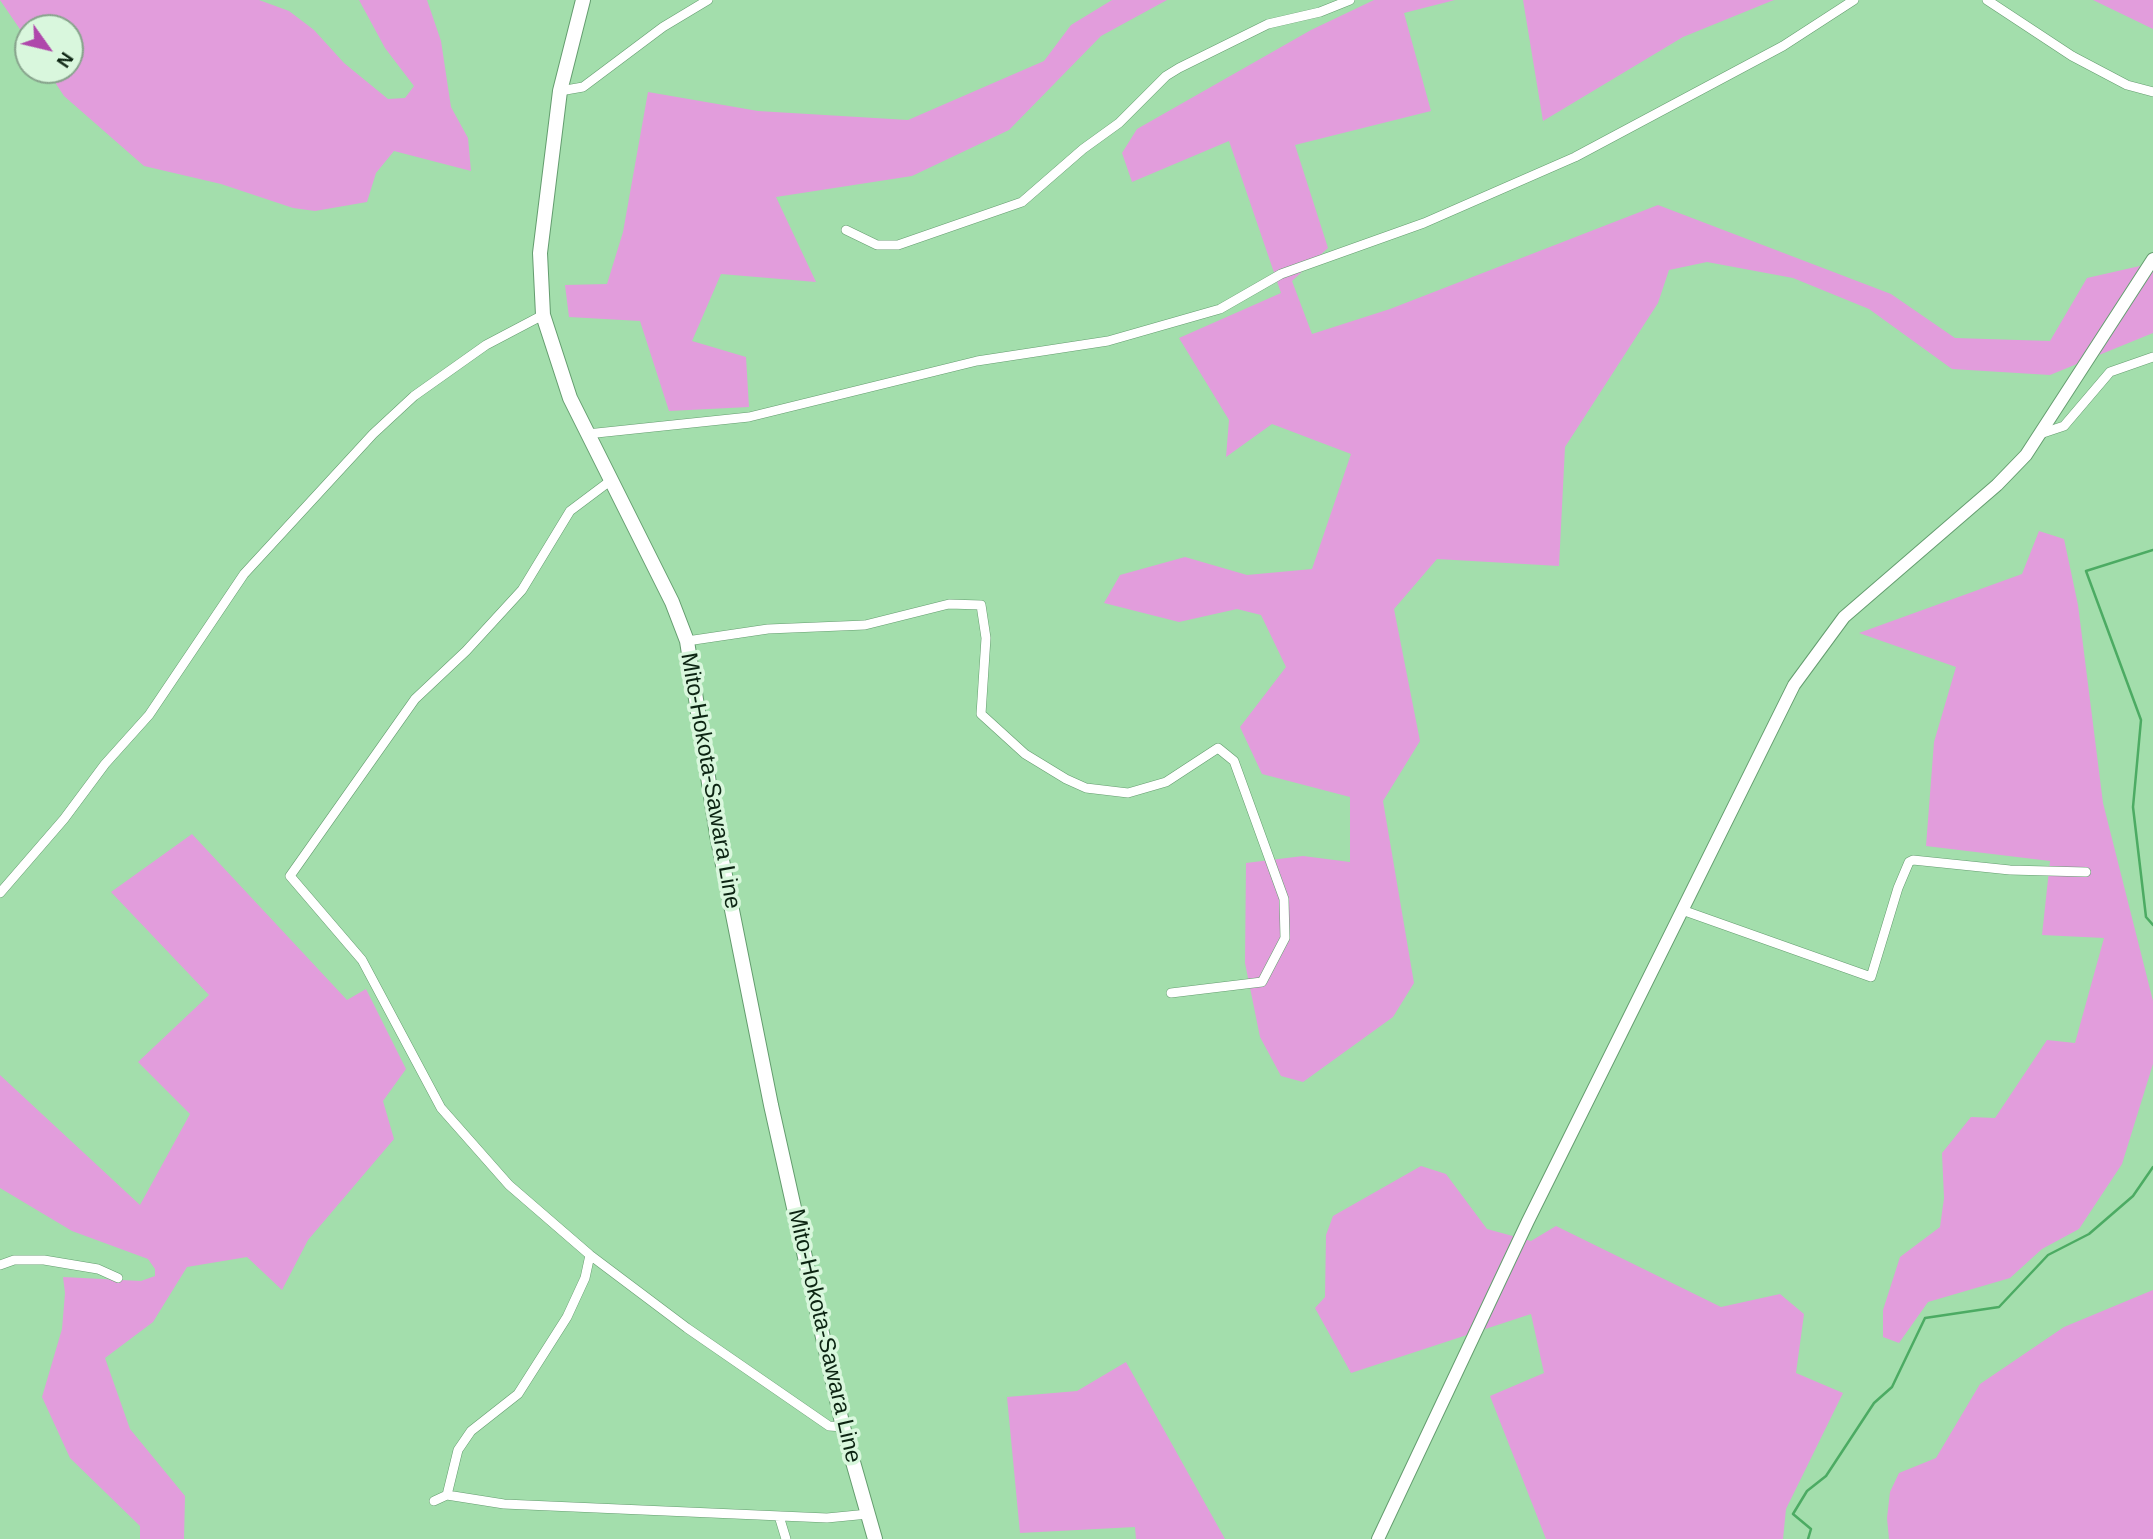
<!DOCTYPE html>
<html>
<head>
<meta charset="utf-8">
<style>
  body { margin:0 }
  #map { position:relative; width:2153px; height:1539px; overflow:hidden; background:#a3deac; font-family:Arial,sans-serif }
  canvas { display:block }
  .north { position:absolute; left:14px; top:14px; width:70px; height:70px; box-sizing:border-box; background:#d9f7dd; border:2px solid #87a38c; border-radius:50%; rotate:124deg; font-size:19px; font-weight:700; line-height:28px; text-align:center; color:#0c2412 }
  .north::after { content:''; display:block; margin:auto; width:24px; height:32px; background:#af48ab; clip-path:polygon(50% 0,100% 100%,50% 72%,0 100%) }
</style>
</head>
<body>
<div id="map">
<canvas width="2153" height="1539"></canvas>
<div class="north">N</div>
</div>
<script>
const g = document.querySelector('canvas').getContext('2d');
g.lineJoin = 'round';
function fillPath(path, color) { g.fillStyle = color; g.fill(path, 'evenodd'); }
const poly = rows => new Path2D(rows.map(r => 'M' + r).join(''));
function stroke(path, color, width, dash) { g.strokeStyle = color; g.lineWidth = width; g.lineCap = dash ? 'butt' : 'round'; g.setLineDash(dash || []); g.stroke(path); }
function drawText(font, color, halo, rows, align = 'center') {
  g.font = font + ' Arial,sans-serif'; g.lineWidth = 7; g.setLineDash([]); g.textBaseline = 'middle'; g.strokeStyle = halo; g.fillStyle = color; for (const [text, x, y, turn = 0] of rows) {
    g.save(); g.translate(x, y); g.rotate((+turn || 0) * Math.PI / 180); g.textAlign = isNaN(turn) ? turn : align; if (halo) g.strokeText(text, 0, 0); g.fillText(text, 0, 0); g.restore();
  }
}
fillPath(poly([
  [0,0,259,0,289,11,314,30,344,63,388,99,405,98,414,86,385,48,359,0,427,0,441,41,451,107,468,138,471,171,394,151,376,173,367,202,315,211,293,208,221,184,144,166,64,96,47,70,70,70,70,28,28,28,28,41],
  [1112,0,1167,0,1101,36,1009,130,912,176,776,197,816,282,721,274,692,341,746,357,749,407,669,411,640,321,569,317,565,285,607,284,623,232,648,92,758,111,908,120,1044,61,1071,25],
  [1374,0,1455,0,1404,13,1431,111,1295,145,1328,248,1292,281,1312,334,1390,309,1658,205,1891,294,1955,338,2050,341,2087,278,2153,263,2153,333,2050,375,1952,369,1869,309,1793,278,1707,262,1669,270,1658,303,1565,447,1559,566,1437,559,1394,609,1420,741,1383,801,1414,983,1393,1017,1303,1082,1281,1076,1260,1037,1245,963,1246,863,1303,856,1350,862,1350,797,1262,774,1240,727,1286,667,1261,615,1237,609,1179,622,1104,603,1120,575,1185,557,1247,575,1312,569,1351,454,1272,424,1226,457,1229,420,1179,338,1281,293,1229,141,1132,182,1122,153,1137,129,1311,30],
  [1523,0,1774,0,1683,37,1543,121],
  [2093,0,2153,0,2153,29],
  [2039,531,2064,539,2078,605,2103,803,2153,1001,2153,1064,2122,1164,2079,1229,2042,1249,2010,1278,1928,1302,1899,1343,1883,1337,1883,1310,1900,1257,1940,1227,1944,1198,1942,1153,1971,1117,1995,1118,2047,1040,2075,1043,2104,938,2042,935,2050,861,1926,846,1934,742,1956,667,1859,633,2022,574],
  [192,834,347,1000,366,989,406,1069,383,1101,394,1139,308,1240,282,1290,247,1257,187,1267,153,1322,105,1358,130,1429,185,1496,184,1539,140,1539,140,1526,70,1458,42,1397,62,1329,65,1293,63,1277,141,1281,155,1276,155,1269,148,1259,72,1231,0,1188,0,1075,140,1205,190,1114,138,1062,209,995,111,892],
  [1421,1166,1446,1174,1487,1229,1531,1241,1556,1226,1721,1307,1780,1294,1804,1314,1796,1373,1843,1393,1786,1509,1783,1539,1546,1539,1490,1396,1544,1373,1531,1314,1351,1373,1315,1308,1325,1297,1326,1235,1333,1216],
  [2153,1290,2153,1539,1889,1539,1887,1518,1890,1492,1899,1473,1936,1458,1980,1384,2064,1327],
  [1126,1362,1225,1539,1136,1539,1135,1527,1020,1533,1007,1397,1077,1391]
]), '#e29ddc');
stroke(poly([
  [2153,550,2086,571,2141,720,2133,807,2146,917,2153,925],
  [1808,1539,1811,1529,1793,1514,1807,1491,1826,1476,1874,1403,1892,1387,1925,1318,1999,1307,2048,1255,2089,1234,2133,1196,2153,1167]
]), '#4cab63', 2.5);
const street = poly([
  [1987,0,2072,56,2127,85,2153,92],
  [560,91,583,87,663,27,708,0],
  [846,230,877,245,898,245,1022,202,1083,149,1119,123,1166,76,1179,68,1268,24,1320,12,1350,0],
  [587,434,749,417,977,361,1108,341,1220,309,1281,274,1424,223,1575,157,1783,46,1854,0],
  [2040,434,2064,426,2110,372,2153,357],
  [610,481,570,511,522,590,466,651,415,699,290,876,362,960,441,1108,509,1185,590,1255,687,1328,829,1426,843,1427],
  [687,641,768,629,865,625,949,604,981,605,986,638,981,714,1025,754,1066,779,1086,788,1128,793,1166,782,1218,748,1234,761,1284,899,1285,938,1262,982,1171,993],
  [0,893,64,819,105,764,149,715,244,574,373,434,414,396,486,345,543,315],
  [1682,910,1871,977,1898,888,1909,862,1913,860,2010,870,2086,872],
  [0,1265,14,1260,44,1260,98,1269,118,1278],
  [447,1495,458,1450,471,1431,518,1394,567,1317,585,1278,590,1255],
  [434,1501,447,1495,504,1504,827,1518,868,1514],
  [779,1516,786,1539]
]);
const secondary = poly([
  [1378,1539,1528,1221,1794,685,1844,617,1997,485,2026,455,2153,259]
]);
const primary = poly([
  [583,0,560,91,540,253,543,315,570,398,672,602,687,641,717,835,771,1105,843,1427,875,1539]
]);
stroke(street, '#649d6f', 10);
stroke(secondary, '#649d6f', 14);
stroke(primary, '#649d6f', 16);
stroke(street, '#fff', 9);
stroke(secondary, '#fff', 12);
stroke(primary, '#fff', 14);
drawText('23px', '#0c2412', '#d9f7dd', [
  ["Mito-Hokota-Sawara Line",710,781,80],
  ["Mito-Hokota-Sawara Line",824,1336,77]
]);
</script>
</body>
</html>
